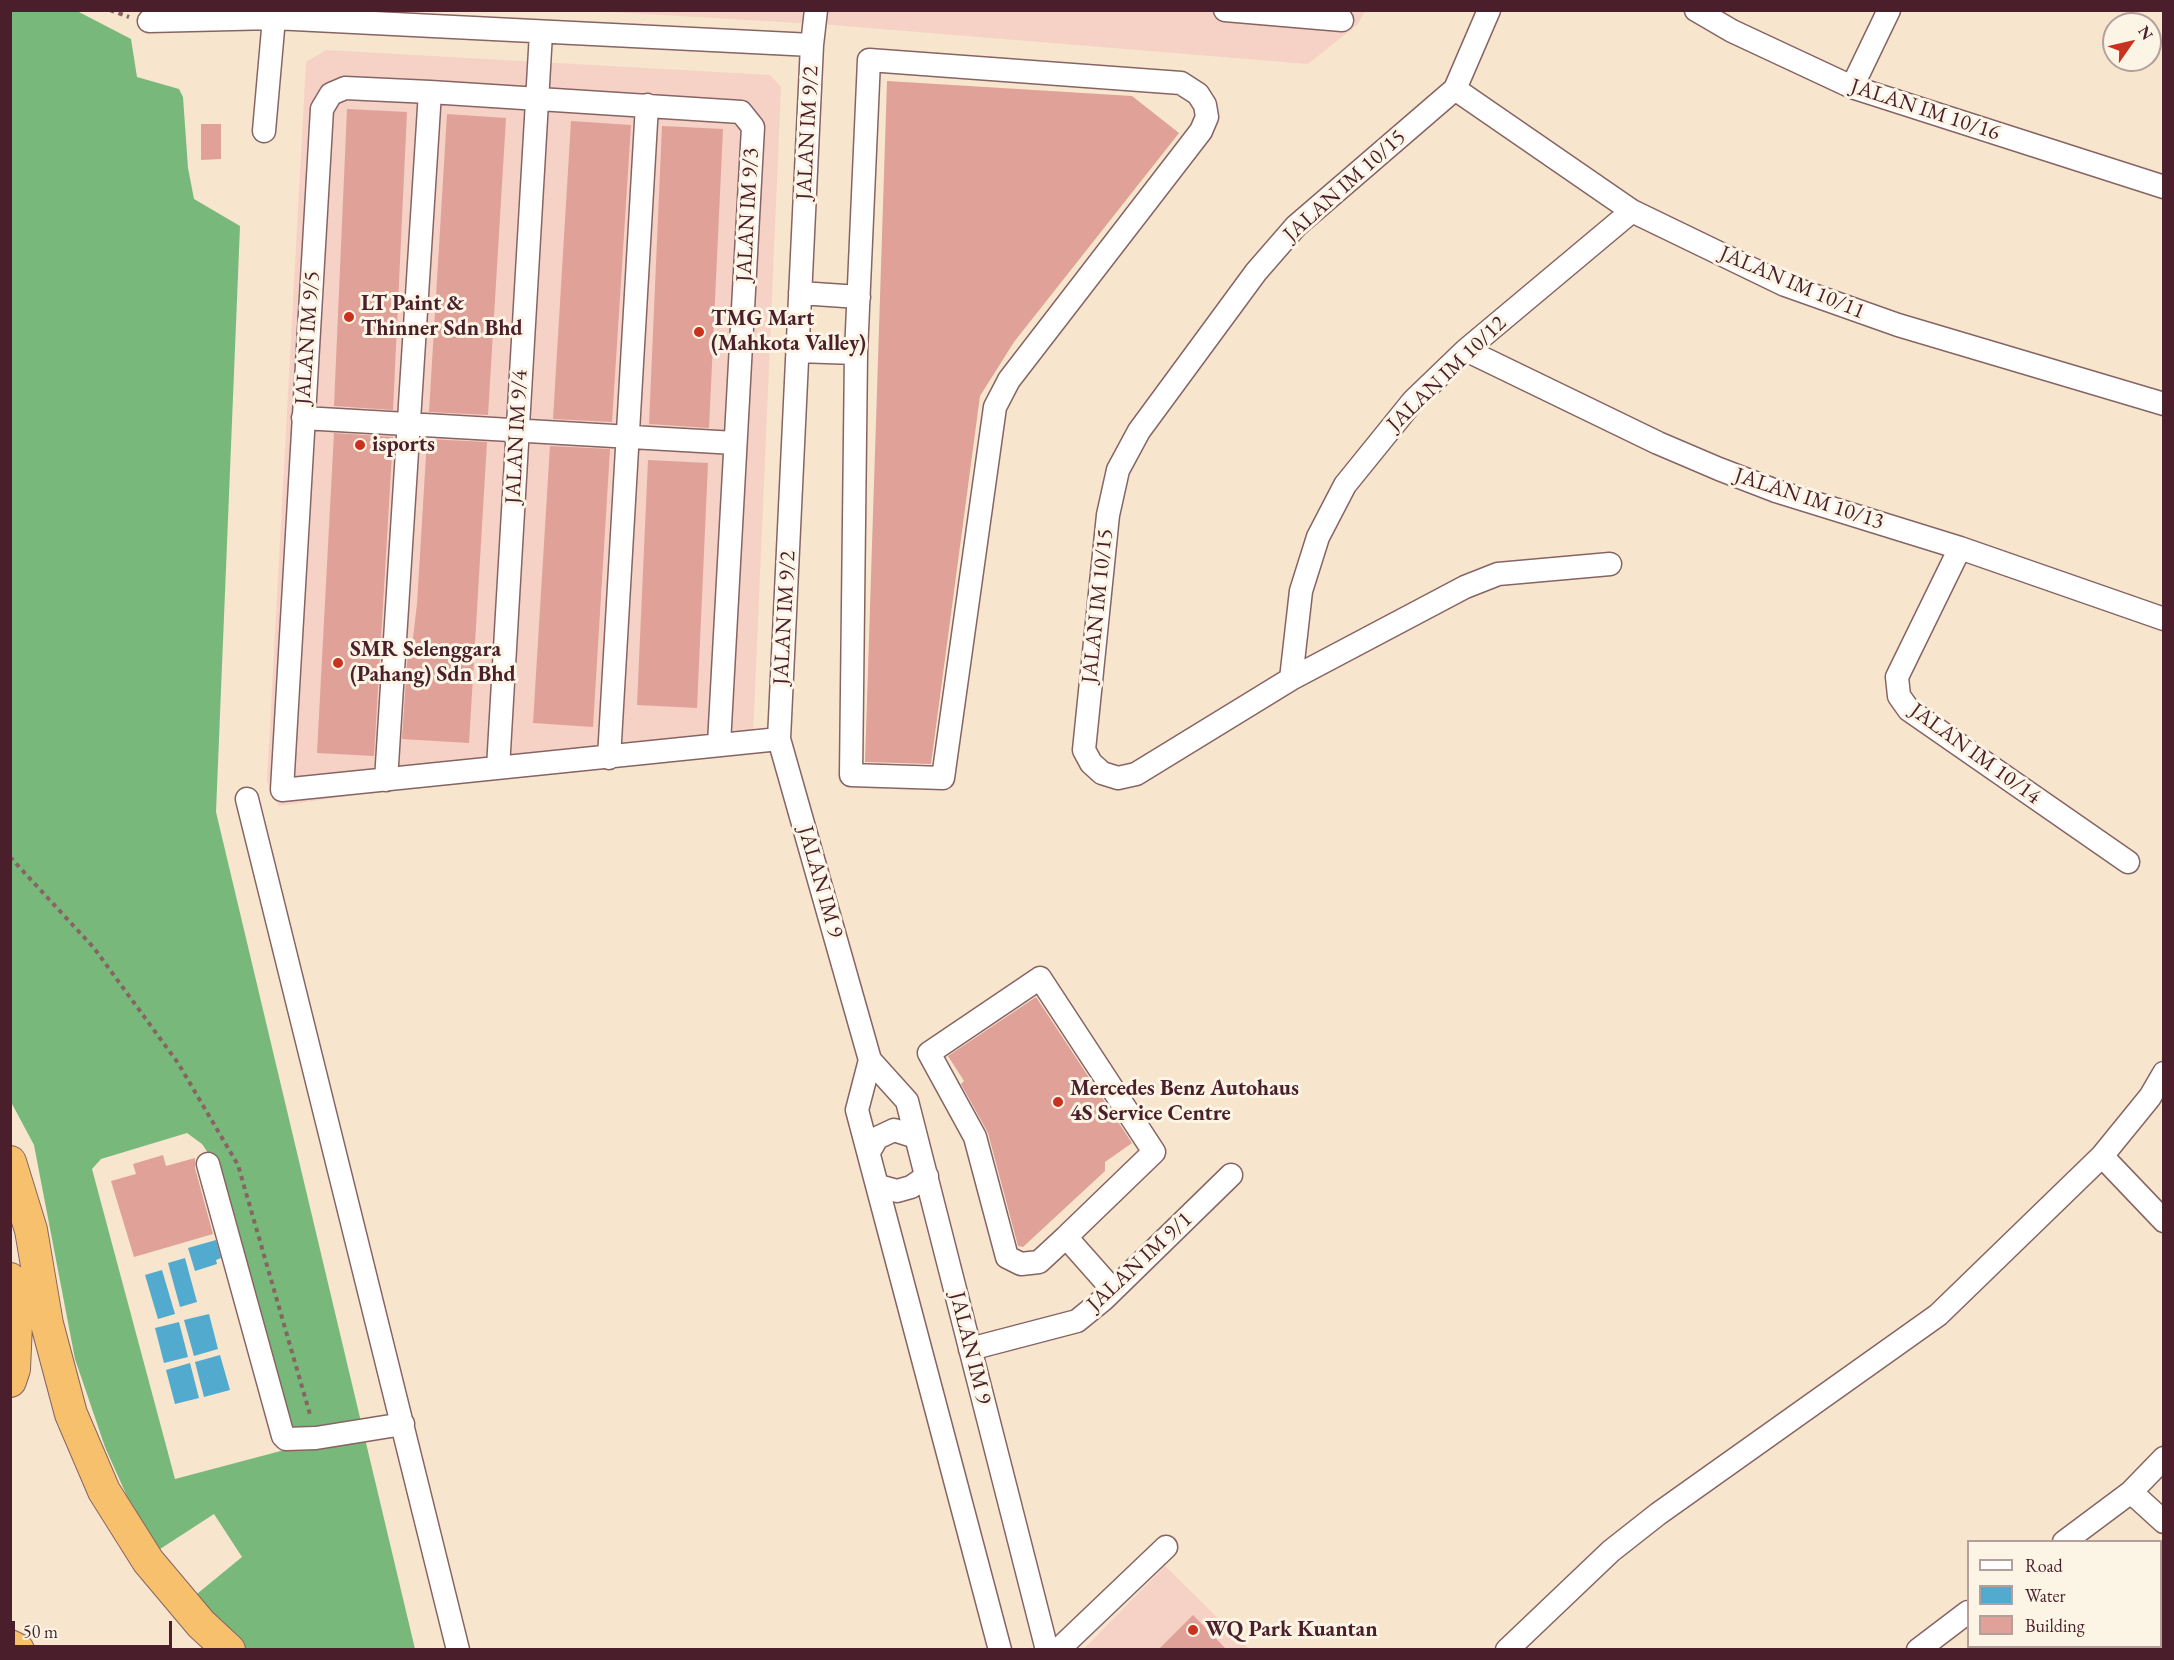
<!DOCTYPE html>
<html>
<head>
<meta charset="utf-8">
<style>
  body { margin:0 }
  #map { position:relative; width:2174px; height:1660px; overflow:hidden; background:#f7e5cd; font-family:"EB Garamond",serif }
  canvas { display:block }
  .frame { position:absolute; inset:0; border:12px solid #4a1f2b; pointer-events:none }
  .legend { position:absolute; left:1967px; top:1540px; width:195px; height:108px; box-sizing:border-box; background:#fcf5e5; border:2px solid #b59f9b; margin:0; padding:8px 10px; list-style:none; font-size:18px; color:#4a1f2b }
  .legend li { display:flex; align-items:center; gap:12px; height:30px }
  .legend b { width:30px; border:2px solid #b59f9b }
  .north { position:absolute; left:2102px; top:12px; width:60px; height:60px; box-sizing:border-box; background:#fcf5e5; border:2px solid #b59f9b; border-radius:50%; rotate:56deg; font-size:16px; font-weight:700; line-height:24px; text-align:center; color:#4a1f2b }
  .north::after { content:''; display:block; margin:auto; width:21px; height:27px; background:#c8321e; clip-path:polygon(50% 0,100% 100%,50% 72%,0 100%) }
  .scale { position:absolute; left:12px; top:1621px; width:160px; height:27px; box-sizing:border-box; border:3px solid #4a1f2b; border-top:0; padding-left:8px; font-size:18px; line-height:21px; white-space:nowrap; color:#4a1f2b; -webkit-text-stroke:4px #fcf5e5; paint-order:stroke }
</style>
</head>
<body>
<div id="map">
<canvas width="2174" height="1660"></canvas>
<div class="frame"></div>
<ul class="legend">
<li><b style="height:8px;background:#fff"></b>Road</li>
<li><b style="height:16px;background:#52aacf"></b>Water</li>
<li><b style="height:16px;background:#dfa198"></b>Building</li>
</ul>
<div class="north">N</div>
<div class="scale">50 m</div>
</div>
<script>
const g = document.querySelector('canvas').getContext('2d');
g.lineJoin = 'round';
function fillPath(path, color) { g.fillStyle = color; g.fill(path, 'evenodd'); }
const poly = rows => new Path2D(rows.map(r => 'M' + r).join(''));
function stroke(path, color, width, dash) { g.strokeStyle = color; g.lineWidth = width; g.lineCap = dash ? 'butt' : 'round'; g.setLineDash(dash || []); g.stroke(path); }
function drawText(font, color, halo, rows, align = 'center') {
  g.font = font + ' "EB Garamond",serif'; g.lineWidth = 6; g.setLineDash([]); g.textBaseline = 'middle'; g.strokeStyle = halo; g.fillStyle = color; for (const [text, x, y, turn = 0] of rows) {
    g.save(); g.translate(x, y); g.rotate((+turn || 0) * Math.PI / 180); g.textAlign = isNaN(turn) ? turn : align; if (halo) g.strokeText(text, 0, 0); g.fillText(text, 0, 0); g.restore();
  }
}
fillPath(poly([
  [595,11,1365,11,1358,24,1308,64,833,25],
  [326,50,770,75,781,87,753,736,279,806,267,781,306,62],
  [1165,1566,1249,1649,1083,1650]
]), '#f6d1c5');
fillPath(poly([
  [10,11,77,11,131,39,137,77,179,89,183,97,188,168,194,199,240,226,216,812,415,1649,246,1649,192,1598,242,1557,214,1514,157,1551,138,1521,105,1447,75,1359,34,1145,11,1102],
  [187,1133,202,1144,219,1169,292,1448,175,1479,92,1169,101,1159]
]), '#78b97b');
fillPath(poly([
  [216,1240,221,1258,216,1260,217,1264,195,1271,188,1248],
  [185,1258,197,1302,180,1307,168,1263],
  [162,1270,175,1314,158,1319,145,1275],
  [209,1314,218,1349,194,1356,184,1320],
  [179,1322,188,1357,164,1363,155,1328],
  [220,1355,230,1390,204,1397,195,1362],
  [190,1363,199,1398,175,1404,166,1370]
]), '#52aacf');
fillPath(poly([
  [887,81,1132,96,1179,133,1014,342,980,396,931,764,865,762],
  [347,109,407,112,393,410,334,406],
  [447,114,506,118,488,415,429,412],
  [571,121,631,125,612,422,553,419],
  [201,124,221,124,221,159,201,160],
  [662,126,723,129,709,428,649,424],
  [334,433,393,437,374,756,317,753],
  [427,439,487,442,469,743,402,739,408,650,413,638,417,604],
  [550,446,610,449,593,727,533,723],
  [648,460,708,463,697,708,637,705],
  [1036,997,1132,1143,1105,1162,1105,1171,1023,1247,1018,1246,988,1133,961,1084,964,1081,948,1056],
  [163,1155,166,1166,195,1158,195,1168,213,1234,134,1257,111,1181,136,1174,133,1164],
  [1193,1615,1227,1650,1158,1650]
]), '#dfa198');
const minor = poly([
  [816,10,812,45,779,739,870,1060,907,1101,1047,1650],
  [1225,10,1342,20],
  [1489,10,1455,89,1296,226,1256,272,1139,431,1118,470,1108,515,1084,750,1091,763,1102,773,1118,778,1136,774,1291,679,1465,587,1498,574,1610,564],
  [1696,10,1732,31,1852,87,2164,187],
  [149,21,274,18,812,45],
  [869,60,1181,83,1198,94,1205,105,1207,117,1201,131,1009,380,995,407,943,778,851,775,856,353,869,60],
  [1852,87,1889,10],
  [1455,89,1632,211,1785,285,1898,325,2164,404],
  [264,131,274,18],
  [800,293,859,297],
  [1466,350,1658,443,1719,469,1776,491,1960,548,2164,619],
  [797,351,856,353],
  [303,418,735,443],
  [1960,548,1897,677,1899,696,1909,710,2128,862],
  [1291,679,1301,591,1318,537,1345,485,1413,401,1466,350,1632,211],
  [719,744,753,127,741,112,430,92,345,88,331,94,322,109,282,790,779,739],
  [609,758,647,105],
  [498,768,541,33],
  [386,780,430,92],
  [247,799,458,1650],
  [870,1060,857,1110,1000,1650],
  [869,1152,877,1138,894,1130,916,1137],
  [2102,1156,2164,1221],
  [208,1164,283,1436,286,1439,316,1438,403,1424],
  [879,1186,897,1191,911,1187,927,1176],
  [1066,1237,1154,1152,1040,978,929,1053,975,1137,1007,1257,1021,1264,1039,1262,1066,1237,1113,1290],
  [970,1349,1077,1321,1104,1299,1231,1175],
  [2131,1492,2164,1522],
  [2064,1542,2131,1492,2164,1458],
  [1058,1650,1166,1547],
  [1507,1650,1611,1551,1658,1514,1938,1315,2102,1156,2150,1097,2164,1073],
  [1918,1650,1968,1612]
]);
const highway = poly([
  [10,1162,31,1230,47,1324,71,1414,104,1491,148,1561,201,1624,229,1650],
  [10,1279,16,1324,14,1369,10,1381],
  [10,1646,18,1650]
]);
stroke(minor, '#876464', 25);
stroke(highway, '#876464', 34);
stroke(poly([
  [110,10,129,17],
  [10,857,94,948,178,1063,238,1165,311,1418]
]), '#876464', 4, [4.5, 4.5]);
stroke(minor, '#fff', 22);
stroke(highway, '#f7c06c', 32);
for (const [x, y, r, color] of [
  [349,317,6,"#c8321e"],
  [699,332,6,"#c8321e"],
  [360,445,6,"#c8321e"],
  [338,663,6,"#c8321e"],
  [1058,1102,6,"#c8321e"],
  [1193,1630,6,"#c8321e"]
]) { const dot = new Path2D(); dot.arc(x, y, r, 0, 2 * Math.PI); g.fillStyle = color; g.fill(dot); stroke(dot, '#fcf5e5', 2); }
drawText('22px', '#4a1f2b', '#fcf5e5', [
  ["JALAN IM 10/16",1925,110,18],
  ["JALAN IM 9/2",808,133,-87],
  ["JALAN IM 10/15",1345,186,-42],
  ["JALAN IM 9/3",748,215,-87],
  ["JALAN IM 10/11",1792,283,23],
  ["JALAN IM 9/5",308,338,-86],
  ["JALAN IM 10/12",1447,374,-44],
  ["JALAN IM 9/4",517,437,-87],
  ["JALAN IM 10/13",1809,499,18],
  ["JALAN IM 10/15",1098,606,-84],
  ["JALAN IM 9/2",785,618,-87],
  ["JALAN IM 10/14",1975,754,36],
  ["JALAN IM 9",820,882,74],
  ["JALAN IM 9/1",1140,1262,-43],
  ["JALAN IM 9",970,1348,76]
]);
drawText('bold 22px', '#4a1f2b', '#fcf5e5', [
  ["LT Paint &",361,304],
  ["Thinner Sdn Bhd",361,329],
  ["TMG Mart",711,319],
  ["(Mahkota Valley)",711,344],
  ["isports",372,445],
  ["SMR Selenggara",350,650],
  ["(Pahang) Sdn Bhd",350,675],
  ["Mercedes Benz Autohaus",1070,1089],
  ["4S Service Centre",1070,1114],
  ["WQ Park Kuantan",1205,1630]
], 'left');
</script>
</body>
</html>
